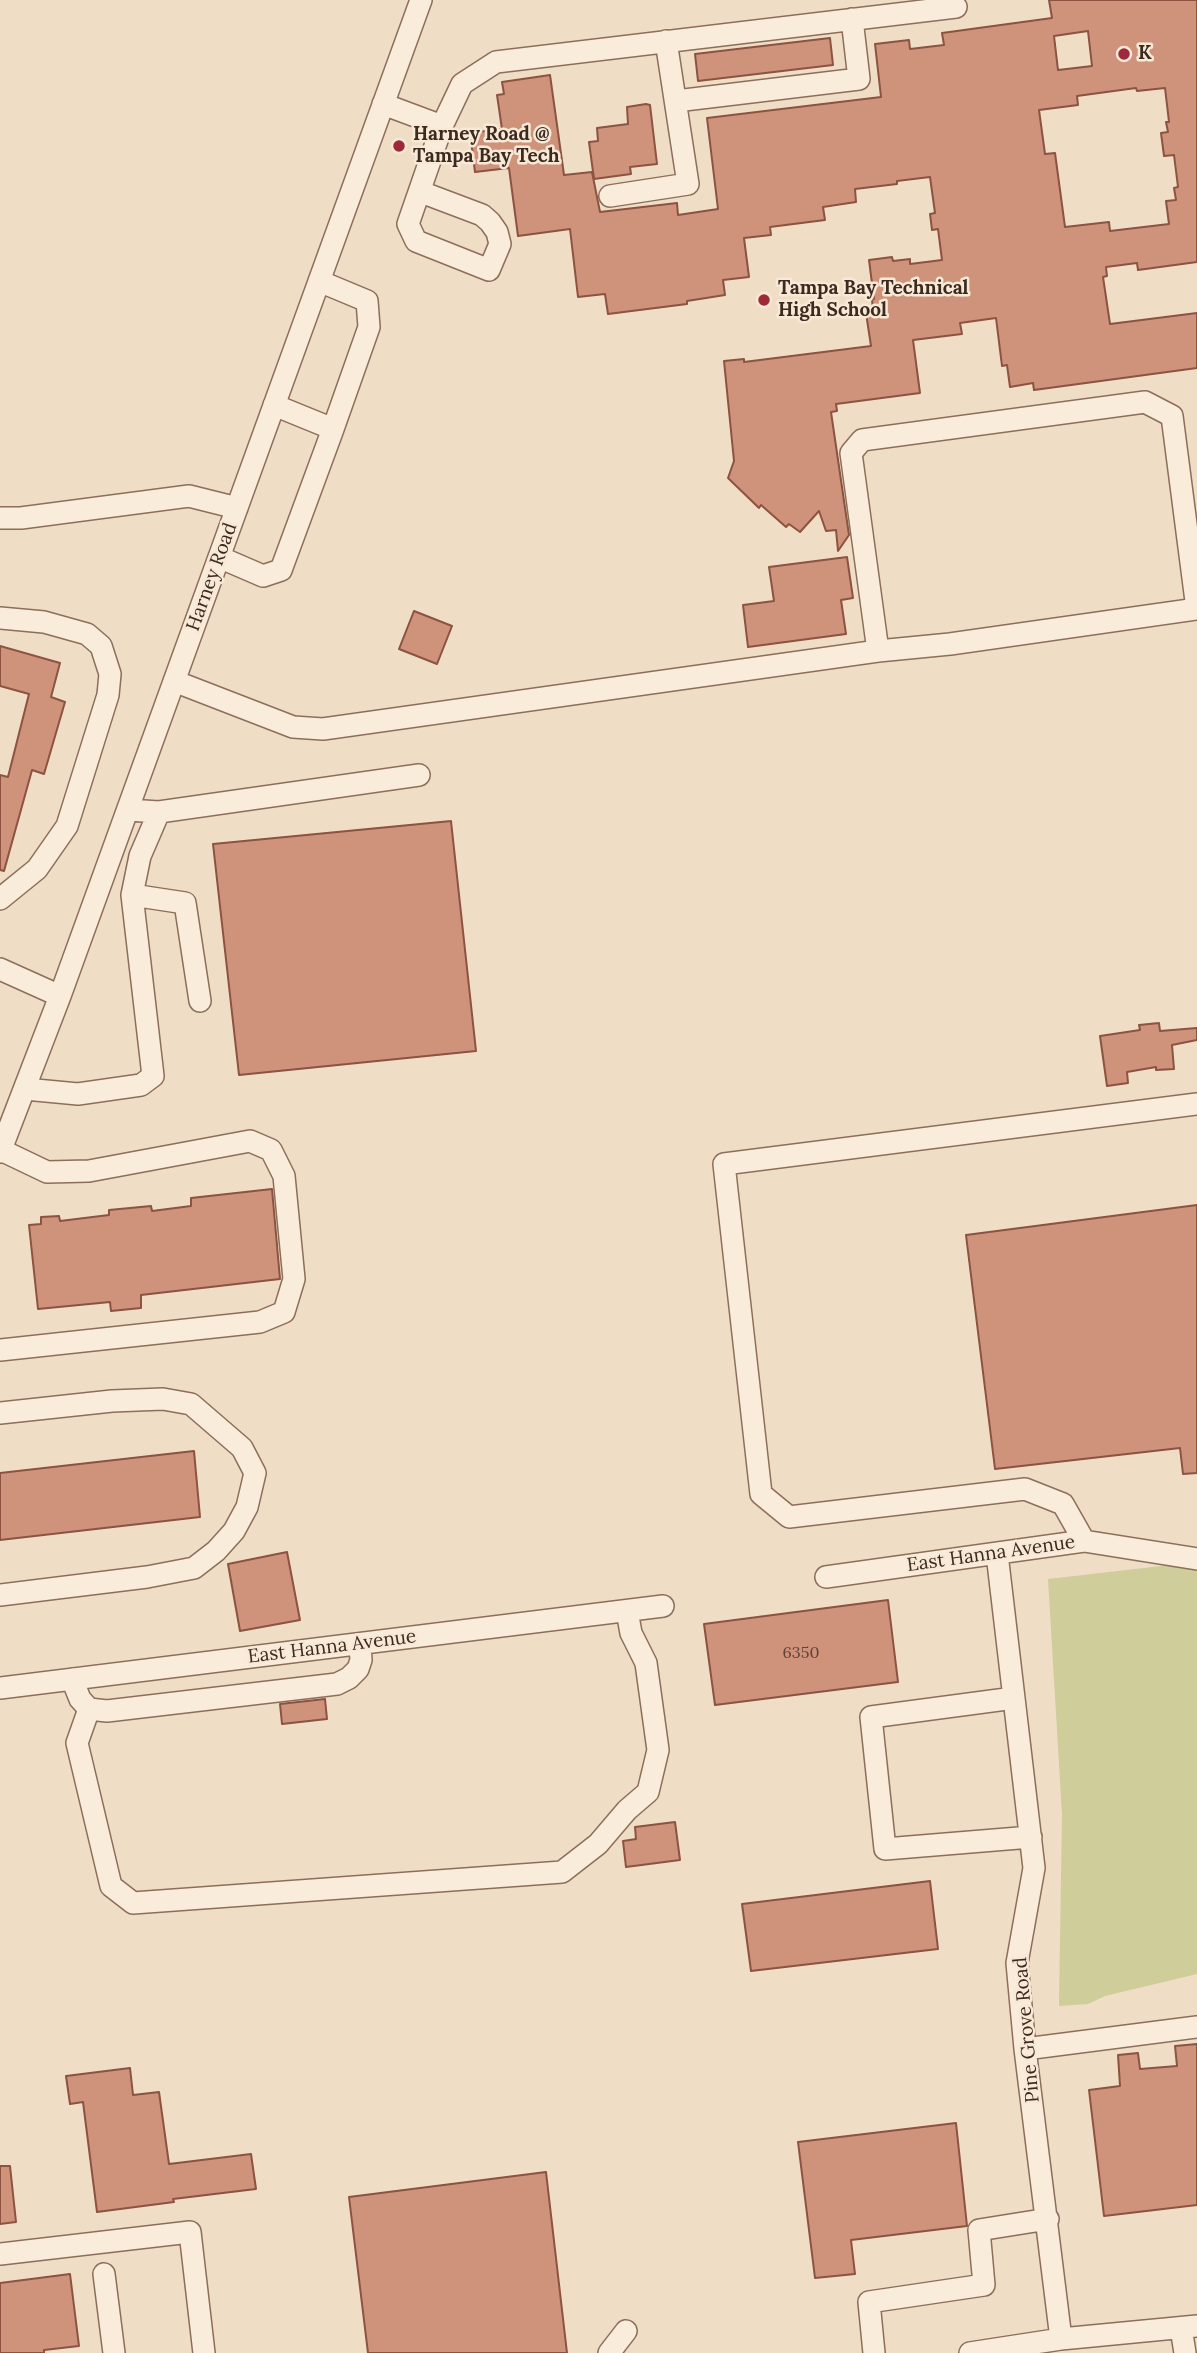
<!DOCTYPE html>
<html>
<head>
<meta charset="utf-8">
<style>
  body { margin:0 }
  canvas { display:block; background:#f0ddc6 }
</style>
</head>
<body>
<canvas width="1197" height="2353"></canvas>
<script>
const g = document.querySelector('canvas').getContext('2d');
g.lineJoin = 'round';
function fillPath(path, color) { g.fillStyle = color; g.fill(path, 'evenodd'); }
const poly = rows => new Path2D(rows.map(r => 'M' + r).join(''));
function stroke(path, color, width, dash) { g.strokeStyle = color; g.lineWidth = width; g.lineCap = dash ? 'butt' : 'round'; g.setLineDash(dash || []); g.stroke(path); }
function drawText(font, color, halo, rows, align = 'center') {
  g.font = font + ' Lora,serif'; g.lineWidth = 5; g.setLineDash([]); g.textBaseline = 'middle'; g.strokeStyle = halo; g.fillStyle = color; for (const [text, x, y, turn = 0] of rows) {
    g.save(); g.translate(x, y); g.rotate((+turn || 0) * Math.PI / 180); g.textAlign = isNaN(turn) ? turn : align; if (halo) g.strokeText(text, 0, 0); g.fillText(text, 0, 0); g.restore();
  }
}
fillPath(poly([
  [1170,1565,1197,1569,1197,1974,1105,1996,1088,2004,1059,2006,1062,1815,1048,1579]
]), '#cfcd99');
const building = poly([
  [1049,0,1197,0,1197,262,1138,270,1137,263,1106,267,1107,276,1103,277,1110,324,1197,313,1197,368,1034,390,1033,383,1010,387,1007,365,1002,366,996,318,960,323,962,334,913,340,920,393,836,404,837,411,831,412,849,535,838,551,836,530,826,531,819,511,800,532,789,524,786,527,761,505,759,508,728,478,734,461,724,361,744,359,744,362,871,346,866,313,873,313,872,299,874,299,869,260,892,257,893,261,910,259,910,264,942,260,938,229,932,230,930,214,935,213,930,177,897,181,897,184,855,189,856,202,823,207,825,220,770,227,771,235,744,238,749,277,723,280,725,295,687,301,687,304,608,314,605,294,578,297,570,229,518,236,509,168,475,172,470,133,502,129,497,95,504,94,502,82,550,75,564,175,592,172,600,212,677,203,678,215,718,209,707,118,881,97,875,44,909,40,910,49,944,45,942,33,1052,18,1049,0],
  [1088,31,1092,66,1058,70,1054,36,1088,31],
  [1136,88,1137,91,1165,88,1169,122,1166,122,1168,132,1161,133,1164,156,1174,155,1178,187,1174,188,1176,200,1166,201,1169,224,1110,231,1109,222,1065,227,1055,153,1045,154,1039,110,1078,105,1077,96,1136,88],
  [830,38,833,65,698,81,695,54,830,38],
  [646,104,650,105,657,164,630,167,631,174,594,179,589,142,598,141,597,128,628,124,627,107,646,104],
  [847,557,853,598,841,600,846,634,748,647,743,605,774,601,769,567,847,557],
  [414,611,452,626,437,664,399,649,414,611],
  [0,646,60,663,51,697,65,702,44,774,32,770,4,871,0,870,0,775,8,777,29,694,0,686,0,646],
  [451,821,476,1051,239,1075,213,844,451,821],
  [1159,1023,1160,1031,1197,1028,1197,1040,1172,1045,1174,1069,1156,1070,1156,1067,1127,1072,1128,1083,1107,1086,1100,1036,1140,1030,1139,1025,1159,1023],
  [272,1189,280,1279,141,1295,141,1308,111,1311,110,1302,38,1309,29,1225,41,1224,41,1217,59,1216,60,1221,109,1215,109,1210,151,1206,152,1211,191,1206,191,1198,272,1189],
  [1197,1205,1197,1473,1183,1474,1180,1448,995,1469,966,1235,1197,1205],
  [194,1451,200,1517,0,1540,0,1473,194,1451],
  [287,1552,300,1620,240,1631,228,1564,287,1552],
  [888,1600,898,1682,715,1705,704,1624,888,1600],
  [325,1699,327,1719,282,1724,280,1704,325,1699],
  [675,1822,680,1860,626,1867,623,1841,636,1839,635,1827,675,1822],
  [930,1881,938,1949,751,1971,742,1904,930,1881],
  [1197,2044,1197,2205,1104,2216,1089,2090,1120,2086,1118,2055,1138,2053,1140,2069,1177,2066,1175,2046,1197,2044],
  [130,2068,133,2095,159,2092,169,2164,251,2154,256,2189,173,2199,174,2202,97,2212,83,2102,70,2104,66,2076,130,2068],
  [956,2123,967,2226,851,2240,855,2274,815,2278,798,2142,956,2123],
  [0,2166,10,2166,16,2222,0,2224,0,2166],
  [546,2172,567,2353,368,2353,349,2197,546,2172],
  [70,2274,79,2346,44,2350,44,2353,0,2353,0,2283,70,2274]
]);
fillPath(building, '#cf927b');
stroke(building, '#8c5340', 2);
const minor = poly([
  [676,101,859,79,852,19],
  [383,104,442,126],
  [421,192,482,215,490,222,497,232,500,244,489,270,416,241,408,224,442,126,462,84,496,62,956,7],
  [610,196,688,184,666,41],
  [274,405,333,429,369,327,367,301,319,281],
  [0,518,21,518,189,496,237,508],
  [219,557,263,576,281,570,333,429],
  [0,618,44,622,87,634,101,646,110,674,108,695,67,826,37,869,0,899],
  [878,651,851,453,862,440,1145,402,1172,416,1197,609],
  [174,681,293,727,323,729,878,651,950,644,1197,609],
  [159,812,419,775],
  [132,895,185,903,200,1001],
  [0,969,60,996],
  [25,1089,78,1094,141,1085,153,1076,132,895,140,856,159,812,128,810],
  [0,1152,60,996,421,0],
  [0,1350,260,1322,284,1312,294,1279,284,1176,271,1150,250,1141,89,1171,47,1172,1,1150],
  [0,1413,112,1401,163,1399,191,1404,242,1448,255,1473,247,1507,234,1531,216,1551,194,1568,147,1577,0,1595],
  [1084,1541,1063,1504,1025,1489,789,1517,761,1494,724,1164,1197,1104],
  [997,1554,1034,1868,1017,1963,1025,2049,1061,2339],
  [826,1577,1084,1541,1197,1559],
  [72,1679,80,1699,89,1709,107,1711,337,1684,349,1678,358,1669,361,1660,360,1644],
  [0,1688,663,1606],
  [1014,1698,871,1717,885,1849,1031,1837],
  [89,1709,77,1743,111,1886,133,1903,562,1872,598,1844,627,1810,648,1792,658,1750,646,1663,631,1633,627,1611],
  [1025,2049,1197,2027],
  [0,2254,190,2232,204,2353],
  [104,2274,114,2353],
  [1181,2328,1185,2353],
  [609,2353,626,2331],
  [874,2353,869,2302,984,2285,979,2230,1048,2219],
  [970,2353,1061,2339,1197,2326]
]);
stroke(minor, '#8c6e5b', 24);
stroke(minor, '#faecda', 21);
for (const [x, y, r, color] of [
  [1124,54,7,"#9d293b"],
  [399,146,7,"#9d293b"],
  [764,300,7,"#9d293b"]
]) { const dot = new Path2D(); dot.arc(x, y, r, 0, 2 * Math.PI); g.fillStyle = color; g.fill(dot); stroke(dot, '#f7e9d6', 2.5); }
drawText('16px', '#614336', null, [
  ["6350",801,1653]
]);
drawText('bold 19px', '#3c291f', '#f7e9d6', [
  ["K",1138,54],
  ["Harney Road @",413,135],
  ["Tampa Bay Tech",413,157],
  ["Tampa Bay Technical",778,289],
  ["High School",778,311]
], 'left');
drawText('19px', '#3c291f', '#f7e9d6', [
  ["Harney Road",212,577,-70],
  ["East Hanna Avenue",991,1554,-8],
  ["East Hanna Avenue",332,1647,-7],
  ["Pine Grove Road",1027,2030,-95]
]);
</script>
</body>
</html>
